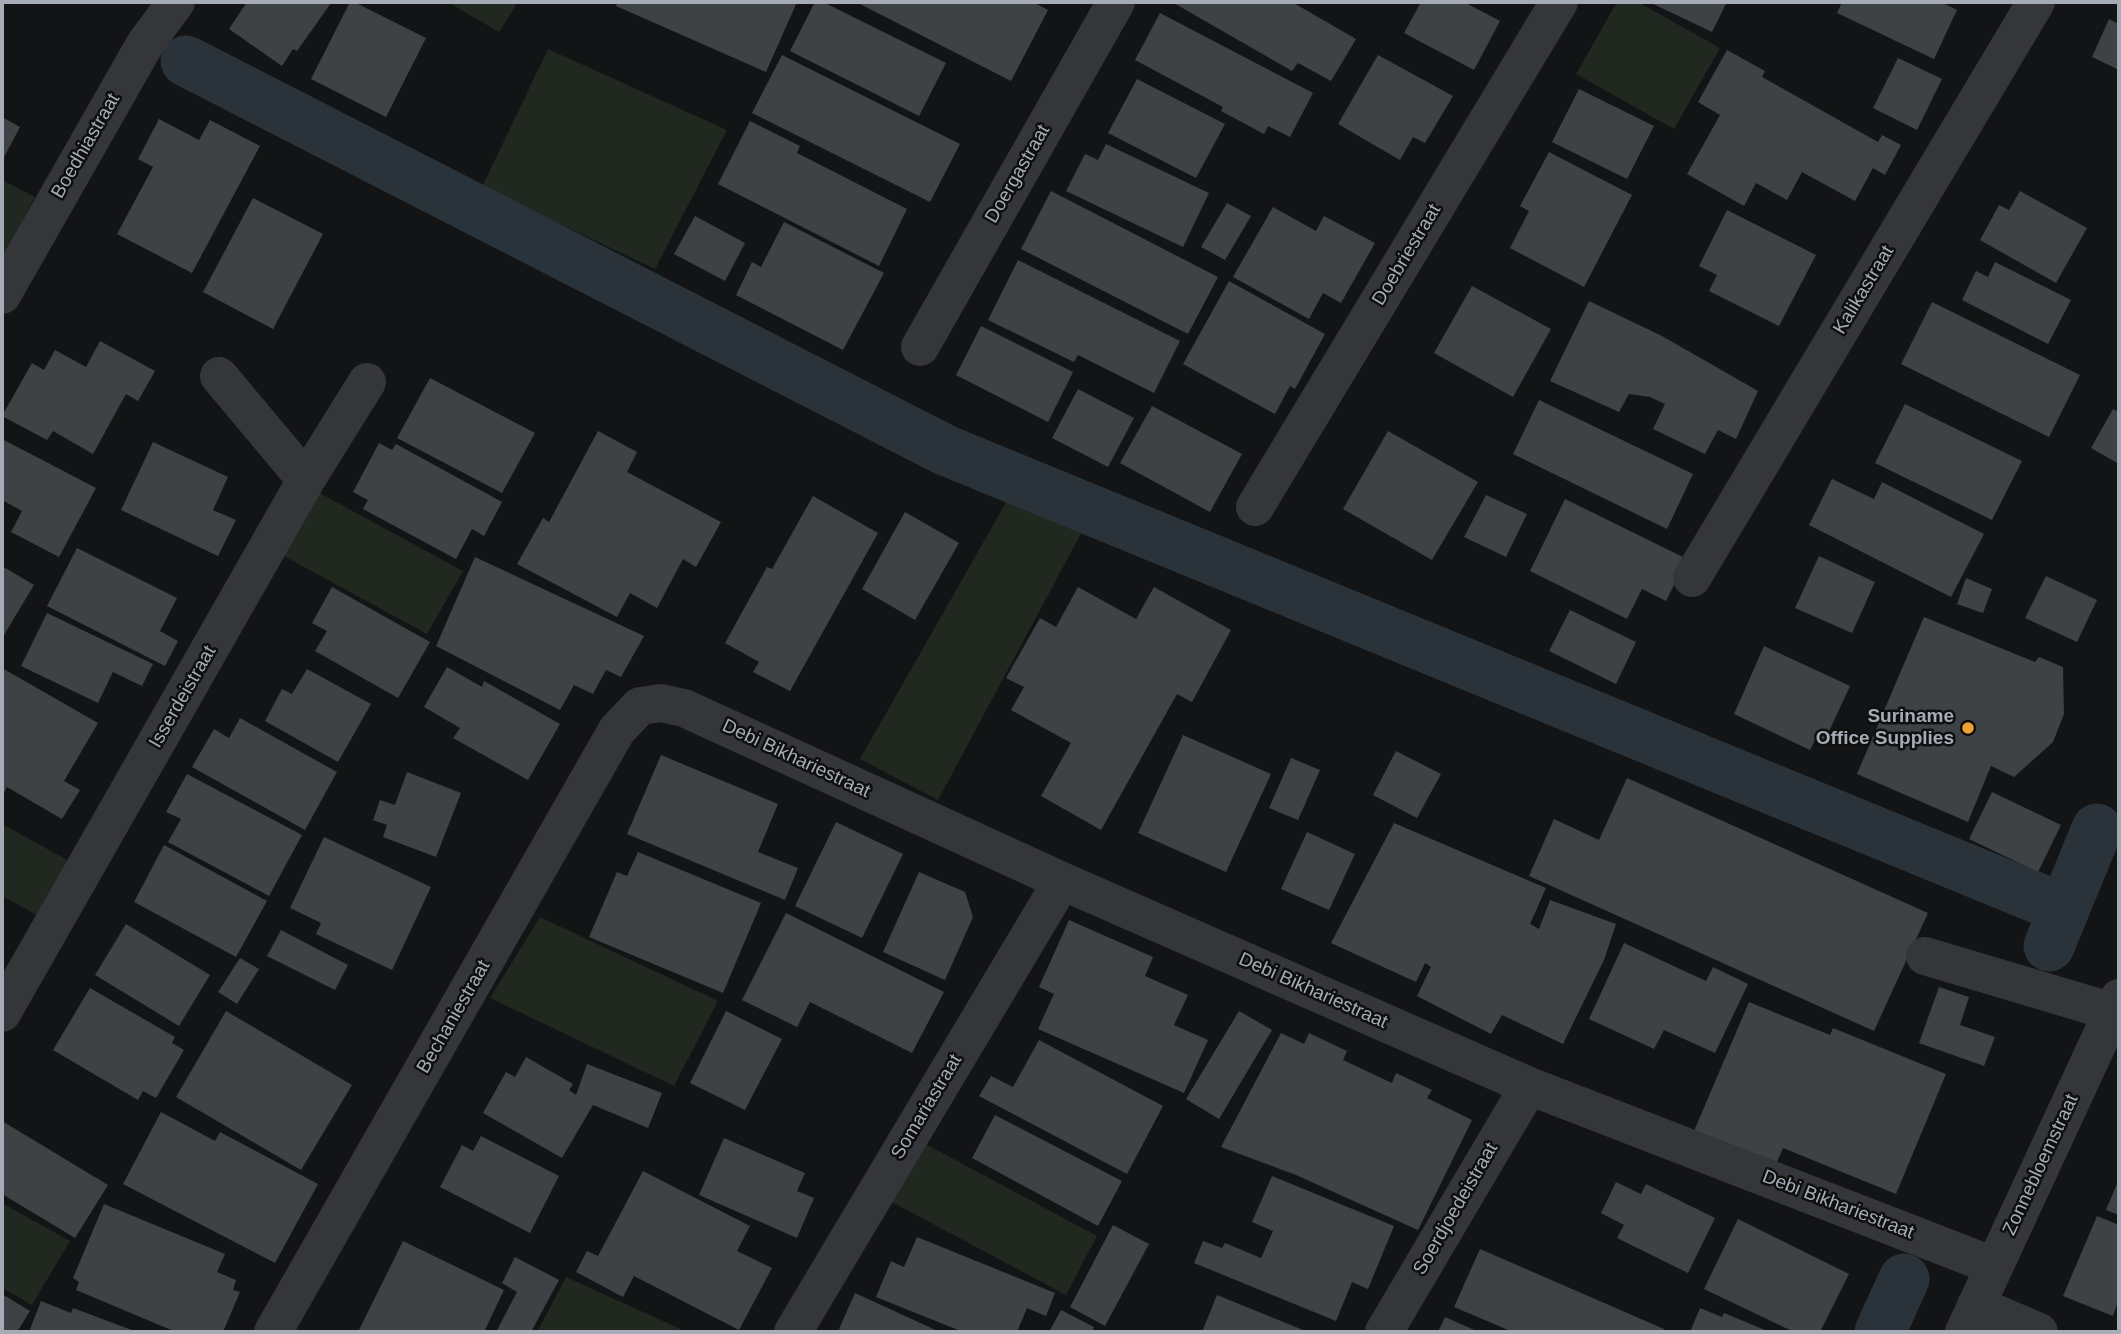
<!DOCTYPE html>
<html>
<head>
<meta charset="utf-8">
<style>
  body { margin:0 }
  #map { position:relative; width:2121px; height:1334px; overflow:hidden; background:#131415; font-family:Arial,sans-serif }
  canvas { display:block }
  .frame { position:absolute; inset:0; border:4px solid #a5acb6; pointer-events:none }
</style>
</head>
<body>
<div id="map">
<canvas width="2121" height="1334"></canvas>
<div class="frame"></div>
</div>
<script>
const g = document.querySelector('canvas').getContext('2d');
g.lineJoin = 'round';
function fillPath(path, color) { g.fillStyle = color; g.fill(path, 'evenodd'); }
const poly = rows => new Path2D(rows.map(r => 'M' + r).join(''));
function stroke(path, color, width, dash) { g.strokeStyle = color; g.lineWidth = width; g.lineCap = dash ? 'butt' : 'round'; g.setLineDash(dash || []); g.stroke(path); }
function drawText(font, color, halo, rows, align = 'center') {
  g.font = font + ' Arial,sans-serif'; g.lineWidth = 5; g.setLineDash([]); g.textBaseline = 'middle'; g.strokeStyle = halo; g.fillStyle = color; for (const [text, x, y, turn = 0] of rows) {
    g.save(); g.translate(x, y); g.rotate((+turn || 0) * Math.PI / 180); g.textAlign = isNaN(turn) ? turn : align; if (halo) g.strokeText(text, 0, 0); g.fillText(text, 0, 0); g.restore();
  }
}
fillPath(poly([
  [448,2,518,2,499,32],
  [1617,2,1638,2,1720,48,1674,129,1576,74],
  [548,49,727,130,655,269,482,187],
  [2,180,35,197,2,260],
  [316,491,463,571,427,634,282,555],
  [1008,499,1084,528,938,800,860,759],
  [2,824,71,862,41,917,2,896],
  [540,917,718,1001,674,1086,490,998],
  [920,1141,1097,1236,1066,1295,888,1200],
  [2,1203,70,1241,32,1305,2,1288],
  [566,1277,687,1332,537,1332]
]), '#202820');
stroke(poly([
  [186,61,945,450,2064,909],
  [2049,946,2097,829],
  [1880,1332,1904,1279]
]), '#2a3339', 51);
fillPath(poly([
  [247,2,328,2,331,3,297,51,293,49,282,66,229,29],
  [350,2,354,2,426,38,386,117,311,79],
  [618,2,797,2,766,72,616,6],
  [815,2,823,2,946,63,919,116,790,51],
  [856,2,1033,2,1048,10,1011,81],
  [1172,2,1292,2,1356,39,1331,81,1298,63,1292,71],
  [1421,2,1464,2,1500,21,1474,70,1404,33],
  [1649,2,1727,2,1712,32],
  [1842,2,1941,2,1957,10,1934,59,1837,13],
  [1160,13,1313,93,1290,137,1268,126,1264,134,1221,111,1223,107,1135,60],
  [2109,19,2119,24,2119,70,2092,57],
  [1727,50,1765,71,1762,77,1878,142,1882,135,1901,145,1885,175,1873,168,1855,201,1802,172,1787,200,1756,183,1744,206,1687,174,1720,115,1698,102],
  [782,55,960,144,930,202,752,113],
  [1378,55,1453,96,1425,143,1413,137,1400,160,1338,124],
  [1898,58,1942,79,1917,130,1873,108],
  [1137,79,1225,124,1196,178,1108,133],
  [1579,89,1654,126,1627,179,1552,142],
  [2,117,20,127,2,161],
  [159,119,199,140,210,120,260,146,192,273,117,234,153,167,138,159],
  [750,121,800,146,797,153,907,209,879,266,718,184],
  [1106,144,1209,193,1183,247,1066,191,1085,154,1098,160],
  [1549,152,1632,195,1584,287,1510,248,1529,211,1520,206],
  [1051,191,1218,277,1188,334,1021,249],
  [2020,191,2087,228,2056,283,1980,240,1999,205,2009,210],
  [253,198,323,234,273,329,203,292],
  [1227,203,1251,216,1225,260,1201,247],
  [1273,207,1316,231,1324,216,1375,243,1341,303,1323,293,1309,319,1233,277],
  [1727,210,1816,255,1779,326,1709,291,1717,275,1699,266],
  [695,216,745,243,725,281,674,254],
  [784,222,884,273,843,350,736,295,752,262,761,267],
  [1018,260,1180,341,1154,393,1078,355,1074,362,988,320],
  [1995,262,2071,300,2048,344,1962,300,1976,271,1988,277],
  [1229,281,1325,334,1295,389,1290,386,1275,414,1183,364],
  [1472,286,1551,329,1513,397,1434,353],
  [1589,301,1662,336,1758,391,1736,439,1718,430,1705,454,1653,429,1665,404,1650,397,1629,394,1619,412,1550,381],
  [1932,302,2080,375,2049,437,1901,364],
  [981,326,1073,372,1048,422,956,375],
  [100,341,155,371,138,401,126,394,93,454,53,431,47,440,2,416,32,363,44,370,55,350,86,367],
  [430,378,535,433,502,493,397,438],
  [1078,389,1134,418,1108,467,1052,438],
  [1539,400,1693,474,1667,529,1513,454],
  [1905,404,2022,461,1992,520,1875,463],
  [1152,406,1242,454,1210,512,1120,463],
  [2113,409,2119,412,2119,464,2091,448],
  [598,431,637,452,627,472,721,522,696,567,683,559,657,608,630,593,617,617,517,564,543,518,549,522],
  [1388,431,1478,482,1432,560,1343,509],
  [2,439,96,488,59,557,11,532,22,511,2,500],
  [153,442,228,477,213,510,236,520,218,556,121,510],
  [379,443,392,450,396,444,502,502,484,536,472,529,456,559,363,509,368,500,353,492],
  [1832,479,1874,499,1882,482,1984,534,1951,597,1809,525],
  [1486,495,1527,514,1506,557,1464,537],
  [813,496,878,533,790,691,753,672,759,662,725,643,767,567,772,569],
  [1565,499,1687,559,1666,601,1642,589,1627,619,1530,571],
  [905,512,959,543,915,620,862,589],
  [77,548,177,598,160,631,178,641,165,666,47,606],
  [1819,556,1875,582,1852,633,1795,608],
  [475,557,644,636,621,677,606,670,593,694,574,685,560,710,436,646],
  [2,566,34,585,4,635,2,634],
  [2046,576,2097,600,2077,642,2025,618],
  [1966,578,1992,589,1983,613,1957,604],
  [332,587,430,642,398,698,315,651,327,631,312,623],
  [1078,587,1136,619,1154,587,1231,630,1192,702,1177,694,1101,830,1041,796,1071,743,1011,710,1024,687,1006,678,1040,618,1056,627],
  [1570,610,1636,642,1616,684,1549,651],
  [47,613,153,664,142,686,113,672,98,703,21,666],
  [1924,617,2035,662,2039,657,2063,667,2064,714,2053,742,2014,777,1991,766,1968,822,1857,774],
  [1764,646,1850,686,1825,740,1817,736,1810,750,1734,714],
  [447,667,482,687,484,681,560,724,528,780,453,738,460,728,424,707],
  [2,668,98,723,64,781,80,790,62,819,7,787,2,796],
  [307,669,371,704,338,762,265,721,282,689,292,694],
  [240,718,337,772,305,830,192,767,214,729,229,738],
  [1183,735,1271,774,1226,872,1138,833],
  [1396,751,1441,774,1417,818,1373,795],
  [661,755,778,804,758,852,798,868,785,900,627,834],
  [1291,758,1320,770,1298,820,1269,808],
  [407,772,461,793,436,857,383,837,387,825,373,820,380,800,395,805],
  [187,774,302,835,269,896,168,842,181,819,166,812],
  [1627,778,1928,913,1874,1031,1529,876,1554,819,1599,840],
  [1992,792,2061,825,2038,872,1969,839],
  [836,822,903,854,862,938,795,906],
  [1394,823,1546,888,1530,924,1539,929,1550,900,1616,924,1604,960,1563,1044,1502,1015,1491,1034,1417,996,1431,967,1425,963,1416,982,1331,943],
  [1307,832,1355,854,1329,910,1281,889],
  [324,837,431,887,392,970,316,934,321,923,290,908],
  [164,845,267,901,236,957,134,902],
  [638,852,761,903,723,993,589,937,617,872,627,876],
  [919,872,965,892,973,917,945,980,883,952],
  [786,913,944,992,912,1053,810,1002,797,1027,742,1000],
  [1069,920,1153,957,1145,976,1188,995,1174,1025,1208,1040,1184,1093,1038,1029,1054,994,1039,987],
  [126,924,210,975,179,1026,95,975],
  [281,930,348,965,335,990,267,956],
  [1624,943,1706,981,1713,967,1748,984,1715,1053,1664,1030,1654,1049,1589,1019],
  [240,958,259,969,237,1004,218,992],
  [1939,987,1969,997,1960,1025,1995,1037,1984,1066,1919,1043],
  [90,988,175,1037,172,1043,184,1050,156,1098,143,1091,138,1100,53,1050],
  [1749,1002,1830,1035,1833,1028,1946,1074,1896,1194,1783,1148,1776,1164,1694,1131],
  [226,1011,352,1085,301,1170,176,1097],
  [726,1011,782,1039,745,1110,690,1083],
  [1239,1011,1272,1030,1219,1119,1186,1099],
  [1281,1033,1304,1044,1309,1033,1347,1051,1343,1060,1392,1083,1396,1073,1432,1090,1427,1098,1472,1120,1418,1230,1296,1175,1221,1147],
  [1039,1040,1163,1106,1127,1174,979,1096,991,1076,1013,1087],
  [526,1057,573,1084,569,1090,576,1095,587,1064,662,1093,648,1128,593,1105,562,1158,483,1113,506,1072,515,1077],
  [161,1112,215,1141,220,1132,318,1184,275,1263,123,1184],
  [995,1115,1122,1181,1098,1226,972,1158],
  [2,1121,108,1185,75,1238,2,1194],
  [481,1136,559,1176,530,1233,440,1187,462,1145,473,1151],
  [724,1138,805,1173,797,1191,814,1198,797,1238,699,1195],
  [643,1171,750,1226,737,1251,772,1268,739,1330,634,1276,623,1297,576,1272,587,1251,598,1256],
  [1272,1176,1394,1226,1368,1289,1352,1282,1336,1321,1194,1263,1203,1241,1222,1248,1225,1243,1261,1258,1273,1231,1252,1222],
  [2119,1179,2119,1215,2106,1210],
  [1616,1182,1641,1194,1646,1184,1715,1218,1688,1273,1617,1238,1624,1225,1601,1213],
  [104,1204,225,1254,217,1272,236,1280,233,1290,240,1292,223,1332,176,1332,76,1290,79,1282,73,1278],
  [2097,1216,2119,1225,2119,1299,2113,1316,2063,1296],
  [1738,1219,1849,1274,1820,1332,1794,1332,1704,1289],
  [1113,1225,1149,1244,1105,1326,1070,1307],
  [917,1237,1055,1293,1046,1316,1027,1308,1017,1332,963,1332,876,1297,891,1261,904,1267],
  [403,1241,504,1290,484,1332,358,1332],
  [1480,1249,1664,1329,1662,1332,1513,1332,1454,1307],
  [515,1257,559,1280,531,1332,496,1332,517,1292,502,1283],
  [855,1293,940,1332,846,1332,839,1329],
  [2,1294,30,1311,17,1332,2,1332],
  [1217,1295,1308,1332,1202,1332],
  [41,1301,71,1313,73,1308,137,1332,29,1332],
  [1700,1308,1722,1317,1724,1313,1770,1332,1690,1332],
  [1061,1310,1094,1327,1092,1332,1049,1332],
  [1445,1317,1479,1332,1438,1332]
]), '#3f4245');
stroke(poly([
  [2,295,145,44,176,2],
  [920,347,1116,2],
  [219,376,306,480],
  [1255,507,1559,2],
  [1692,578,2036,2],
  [1925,956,2113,1012],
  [2,1013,306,480,367,382],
  [1976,1305,2039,1332],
  [273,1332,617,730,640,706,661,703,684,708,1062,881,1529,1086,1994,1266],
  [793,1332,1062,881],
  [1384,1332,1529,1086],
  [1964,1332,2119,998]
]), '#34363a', 38);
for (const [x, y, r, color] of [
  [1968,728,7,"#f2a02f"]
]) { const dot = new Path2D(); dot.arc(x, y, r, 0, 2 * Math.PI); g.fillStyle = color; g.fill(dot); stroke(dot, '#0f0f10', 2.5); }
drawText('19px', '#a5acb6', '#0f0f10', [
  ["Boedhiastraat",86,146,-60],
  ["Doergastraat",1018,174,-60],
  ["Doebriestraat",1407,255,-59],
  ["Kalikastraat",1864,290,-59],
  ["Isserdeistraat",183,697,-60],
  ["Debi Bikhariestraat",796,759,25],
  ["Debi Bikhariestraat",1313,991,24],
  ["Bechaniestraat",454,1017,-60],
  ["Somariastraat",927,1107,-59],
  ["Zonnebloemstraat",2041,1165,-65],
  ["Debi Bikhariestraat",1838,1205,21],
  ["Soerdjoedeistraat",1456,1209,-60]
]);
drawText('bold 19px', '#a5acb6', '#0f0f10', [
  ["Suriname",1954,717],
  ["Office Supplies",1954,739]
], 'right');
</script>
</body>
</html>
